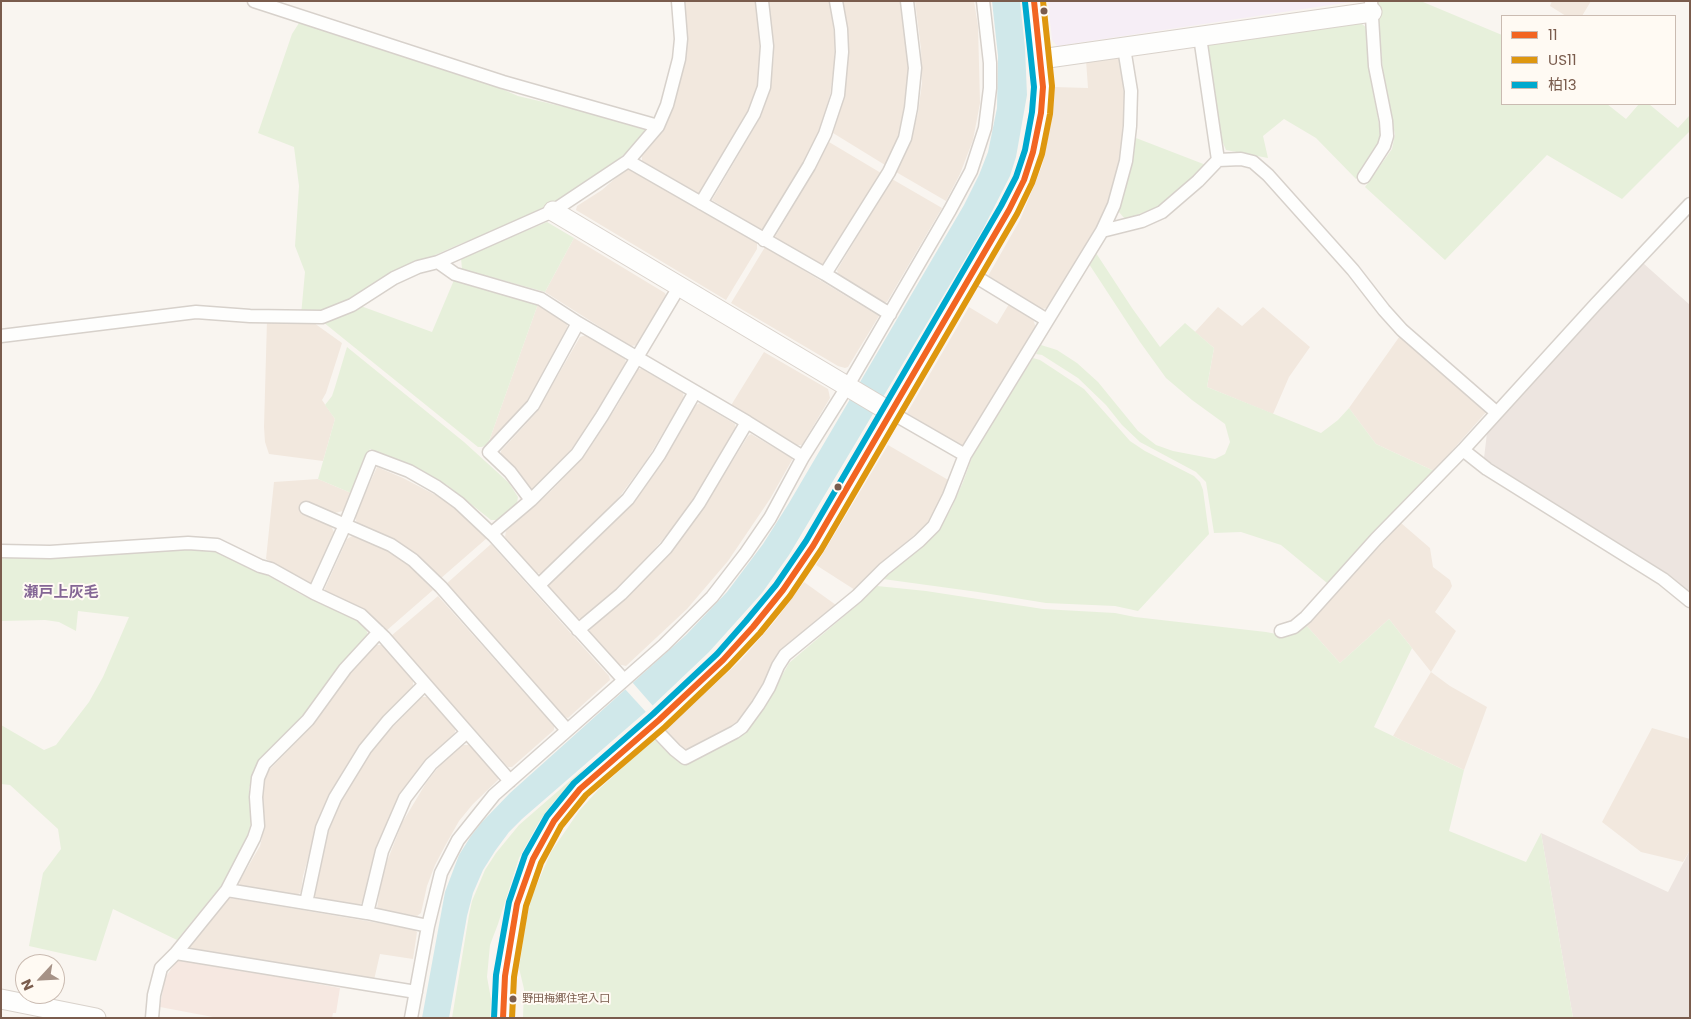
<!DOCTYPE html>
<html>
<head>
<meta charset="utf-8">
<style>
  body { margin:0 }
  #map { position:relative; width:1691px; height:1019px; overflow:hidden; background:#f9f5f0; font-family:Poppins,"Noto Sans JP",sans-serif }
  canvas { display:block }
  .frame { position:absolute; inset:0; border:2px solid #7a5c4d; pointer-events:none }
  .legend { position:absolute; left:1501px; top:15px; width:175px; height:90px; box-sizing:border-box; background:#fffaf3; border:1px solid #cabbb1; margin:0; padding:6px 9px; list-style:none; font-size:15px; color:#7a5c4d }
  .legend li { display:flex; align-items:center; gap:10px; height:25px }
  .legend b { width:25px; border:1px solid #cabbb1 }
  .north { position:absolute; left:15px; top:954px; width:50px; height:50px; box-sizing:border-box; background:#fffaf3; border:1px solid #cabbb1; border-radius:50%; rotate:245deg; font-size:14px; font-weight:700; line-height:20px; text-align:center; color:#7a5c4d }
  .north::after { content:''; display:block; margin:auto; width:18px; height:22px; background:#a69286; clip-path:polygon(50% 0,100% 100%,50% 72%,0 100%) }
</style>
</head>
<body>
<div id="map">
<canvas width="1691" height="1019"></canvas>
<div class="frame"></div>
<ul class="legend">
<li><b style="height:6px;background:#f26522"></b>11</li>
<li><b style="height:6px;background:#de970f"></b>US11</li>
<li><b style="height:6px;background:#00a9ce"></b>柏13</li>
</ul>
<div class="north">N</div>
</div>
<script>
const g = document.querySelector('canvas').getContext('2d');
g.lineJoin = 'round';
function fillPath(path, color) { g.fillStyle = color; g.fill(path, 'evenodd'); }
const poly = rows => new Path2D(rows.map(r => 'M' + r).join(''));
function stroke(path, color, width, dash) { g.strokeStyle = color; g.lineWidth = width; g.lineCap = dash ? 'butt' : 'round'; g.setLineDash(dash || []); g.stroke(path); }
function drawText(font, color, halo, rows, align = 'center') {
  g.font = font + ' Poppins,"Noto Sans JP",sans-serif'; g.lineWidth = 4; g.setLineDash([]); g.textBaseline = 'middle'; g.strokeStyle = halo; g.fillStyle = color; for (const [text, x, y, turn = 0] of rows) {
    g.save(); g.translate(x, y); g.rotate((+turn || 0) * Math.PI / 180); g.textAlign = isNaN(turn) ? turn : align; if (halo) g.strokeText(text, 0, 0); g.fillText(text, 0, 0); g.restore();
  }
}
fillPath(poly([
  [684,1,756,1,761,38,760,62,758,83,749,111,702,192,698,193,642,161,642,156,663,130,676,98,687,48,687,25],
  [769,1,830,1,835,41,834,66,830,95,819,133,810,152,764,229,761,230,712,200,761,116,772,74,774,53],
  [843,1,902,1,909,51,909,82,905,111,898,137,885,165,833,133,843,98,846,23],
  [915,1,974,1,978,26,980,103,973,140,960,174,946,201,896,172,910,140,918,113,922,83,921,49],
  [1552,1,1591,1,1582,16,1566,16,1550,6],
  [1115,56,1120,60,1124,93,1124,115,1120,157,1110,197,1101,220,1049,308,1041,309,988,276,1020,220,1042,166,1051,124,1054,87,1088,88,1086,60],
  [829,142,881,173,826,264,821,266,775,239,775,237,819,162],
  [629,168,757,243,757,249,726,300,576,210,577,206,602,190,626,169],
  [892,179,942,208,887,302,882,302,839,277,837,270],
  [574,238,665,293,667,298,639,345,630,346,545,292],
  [765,247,879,316,848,367,845,368,838,366,731,303],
  [538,304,567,323,568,332,526,405,488,444],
  [1009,304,1033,319,1036,328,962,447,907,413,969,307,997,324],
  [1218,307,1242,326,1263,307,1310,347,1289,377,1273,414,1207,387,1214,348,1195,332],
  [267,320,299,321,314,323,342,343,326,393,322,400,335,419,323,461,269,454,265,442,264,427],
  [1402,333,1488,410,1434,471,1376,444,1349,408],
  [586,335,625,358,626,364,600,410,564,459,535,490,528,489,501,457,501,451,536,413,580,337],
  [764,352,828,389,829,393,830,398,802,445,794,445,730,407],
  [638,369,642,369,683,393,684,398,646,461,614,504,543,574,536,573,505,537,506,531,551,491,585,455,617,406],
  [700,403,735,424,736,430,713,470,680,519,646,559,608,597,584,619,576,618,549,588,549,584,590,546,633,502,696,405],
  [751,434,792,458,792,460,770,499,728,561,687,609,626,666,617,664,590,633,590,629,630,594,660,564,682,536,700,513,748,436],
  [888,445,950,481,935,513,924,527,879,565,855,590,816,565],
  [377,467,403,478,445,500,469,520,487,538,440,579,413,552,398,541,357,524,355,516],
  [318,479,351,493,343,511,335,513,308,502,303,512,330,524,335,534,313,582,308,584,266,559,274,482],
  [1401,523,1430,548,1433,567,1450,580,1452,586,1450,590,1435,612,1456,631,1431,672,1450,686,1487,707,1464,770,1393,736,1431,672,1389,619,1340,663,1306,625],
  [352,536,393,553,406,563,433,590,386,631,364,609,325,591,325,588,347,539],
  [491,544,609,676,610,680,568,718,564,717,445,585],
  [804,582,836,605,765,682,753,702,739,720,730,728,685,752,676,744,665,730,741,660,775,621],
  [438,596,554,726,554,730,512,767,508,767,391,636],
  [375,645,382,645,413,681,413,688,376,725,348,763,338,780,326,803,318,824,303,876,301,892,296,896,240,886,239,882,260,846,262,838,263,786,266,773,305,733,343,682],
  [422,697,428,697,456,728,454,735,391,817,380,840,370,871,363,902,359,905,316,899,313,893,322,850,336,810,347,790,372,751,384,736],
  [1652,728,1690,739,1690,850,1683,862,1641,852,1602,822],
  [463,745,471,745,499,775,498,780,473,804,459,821,445,846,435,865,427,886,421,913,417,916,377,909,381,877,402,823,426,783,440,765],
  [231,898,414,929,417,932,413,959,380,954,374,980,190,950,189,946,228,899]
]), '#f2e8de');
fillPath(poly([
  [181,959,340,988,336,1013,333,1013,332,1018,218,1018,160,1007,165,978,176,962]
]), '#f6e8e1');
fillPath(poly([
  [1643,263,1690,305,1690,599,1633,552,1540,496,1484,458,1487,433],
  [1541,833,1668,892,1690,850,1690,1018,1573,1018]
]), '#ede5e0');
fillPath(poly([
  [1048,1,1357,1,1057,46,1052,40]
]), '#f6eef6');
fillPath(poly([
  [1377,1,1423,2,1502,35,1502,104,1607,104,1626,119,1639,104,1649,104,1678,128,1689,116,1690,131,1622,199,1547,155,1445,260,1365,187,1392,149,1395,134,1388,107,1383,72],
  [1357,20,1367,28,1368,62,1381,136,1380,143,1356,179,1316,138,1284,119,1263,136,1268,158,1226,150,1221,138,1208,47,1212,42],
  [299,23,495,86,518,96,649,127,635,145,593,181,560,200,495,231,460,244,415,264,328,312,301,315,305,272,295,246,299,186,294,147,258,133,292,34],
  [1136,138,1206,165,1159,206,1148,211,1125,219,1118,211,1127,183],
  [547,222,574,238,545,292,462,269,461,258],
  [1096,253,1132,308,1160,347,1185,323,1214,348,1207,387,1321,433,1338,420,1349,408,1376,444,1434,471,1327,583,1281,545,1241,532,1214,533,1206,482,1196,472,1140,442,1122,425,1106,405,1078,378,1042,355,1036,354,1041,345,1057,350,1077,363,1098,382,1138,431,1156,445,1173,451,1215,459,1225,454,1230,442,1225,424,1192,400,1166,378,1140,342,1089,264],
  [454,280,538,304,488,444,482,447,478,447,323,322,358,305,432,332],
  [347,347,464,442,496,471,509,483,518,497,517,503,497,520,491,520,447,485,370,449,351,493,318,479,335,419,325,405,332,396,335,387],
  [1033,358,1040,360,1084,389,1130,441,1145,451,1194,476,1200,482,1203,490,1209,534,1138,611,1115,606,1046,603,978,592,883,579,934,536,951,509,963,482,974,452],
  [205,547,254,566,267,575,302,595,352,617,366,629,368,635,334,672,301,719,261,760,255,768,249,789,251,821,250,836,225,881,177,940,113,909,96,961,29,946,43,873,61,849,58,829,10,785,1,784,1,725,44,750,56,745,89,702,103,677,129,617,78,611,76,631,59,622,45,620,1,621,1,553],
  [877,586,926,591,1043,609,1115,613,1135,617,1266,632,1282,635,1297,632,1306,625,1340,663,1389,619,1412,648,1374,727,1464,770,1449,831,1526,862,1541,833,1573,1018,523,1018,524,989,519,968,526,921,532,896,551,852,579,811,598,790,654,739,667,752,683,765,738,738,748,730,763,710,789,663,863,600],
  [588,765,552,804,539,822,519,858,498,924,490,945,487,977,491,999,490,1018,452,1018,469,915,472,901,485,870,496,853,519,825]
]), '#e7f0db');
fillPath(poly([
  [992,1,1020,1,1025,48,1027,95,1016,157,1010,176,983,229,789,555,762,593,709,652,649,709,522,819,509,832,495,851,483,870,473,893,467,916,449,1018,422,1018,445,892,459,855,471,836,482,822,510,793,686,635,727,592,763,544,789,503,964,205,979,175,988,152,997,108,998,56]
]), '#d0e8ea');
fillPath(poly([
  [632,682,653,706,646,712,625,689]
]), '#f9f5f0');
const street = poly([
  [254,1,503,82,658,126],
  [1200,37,1218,160],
  [628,161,825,274,890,314],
  [1364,177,1384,146,1387,136,1386,121,1375,66,1371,1],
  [701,203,754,114,764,87,767,46,762,1],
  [1102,231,1142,221,1162,212,1198,181,1218,160,1241,159,1253,162,1268,175,1353,270,1384,310,1402,330,1496,412],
  [764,240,809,166,825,134,838,95,842,52,841,29,836,1],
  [438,262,455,274,541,299,578,323,747,422,803,457],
  [825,274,889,172,905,138,911,108,915,68,907,1],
  [973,275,1047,320],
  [1,336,196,312,250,316,322,317,352,305,394,278,418,267,438,262,553,211,628,161,658,126,667,105,679,59,681,39,678,1],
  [892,413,965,455,1102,231,1114,205,1126,161,1130,126,1131,91,1124,48],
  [1463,450,1487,469,1663,579,1690,601],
  [531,500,510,472,489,452,533,405,578,323],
  [306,508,391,545,413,560,441,587,567,730],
  [492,533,531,500,577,454,602,416,679,287],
  [1,551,50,552,188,543,217,545,260,566,271,569,314,593,361,615,384,637,510,781],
  [539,585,628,499,659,455,695,392],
  [314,593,345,525,372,457,409,471,437,487,459,503,494,536,624,680],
  [578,630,621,594,666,548,699,503,747,422],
  [1281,631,1294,627,1306,617,1376,539,1463,450,1595,305,1690,204],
  [652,726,675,750,685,758,735,732,742,727,758,705,769,687,778,666,785,655,857,596,884,569,919,541,934,526,949,496,965,455],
  [227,890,367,913,428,926],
  [306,903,322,828,335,798,365,749,388,721,425,684],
  [367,913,382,851,405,798,431,764,467,732],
  [176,953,416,992],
  [152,1018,154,995,161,968,176,953,227,890,254,838,258,826,256,797,258,778,264,764,308,720,345,669,379,632],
  [411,1018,428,926,441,873,458,840,494,795,664,645,712,597,746,553,770,518,803,457,847,387,950,210,971,171,985,128,990,88,990,63,983,1]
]);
const secondary = poly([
  [1041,59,1372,12],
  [553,211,892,413],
  [1,999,96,1018],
  [503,1018,505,976,517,904,533,859,554,821,580,789,659,720,723,660,753,627,783,590,813,546,892,413,1009,210,1024,180,1033,152,1041,113,1043,87,1041,59,1034,1]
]);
stroke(street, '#d7d1cb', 15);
stroke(secondary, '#d9d2cb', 21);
stroke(street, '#fefefd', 12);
stroke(secondary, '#fefefd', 19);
stroke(poly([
  [503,1018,505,976,517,904,533,859,554,821,580,789,659,720,723,660,753,627,783,590,813,546,1009,210,1024,180,1033,152,1041,113,1043,87,1034,1]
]), '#f26522', 6);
stroke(poly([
  [512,1018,514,977,526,906,541,863,561,826,586,795,665,727,729,666,760,633,790,596,821,550,1017,214,1032,183,1042,154,1050,114,1052,86,1043,1]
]), '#de970f', 6);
stroke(poly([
  [494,1018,496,975,509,902,525,855,547,816,574,783,653,714,717,654,746,621,776,585,806,541,1001,206,1016,177,1025,150,1032,112,1034,87,1025,2]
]), '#00a9ce', 6);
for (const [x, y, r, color] of [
  [1044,11,4.5,"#7a5c4d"],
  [838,487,4.5,"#7a5c4d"],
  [513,999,4.5,"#7a5c4d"]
]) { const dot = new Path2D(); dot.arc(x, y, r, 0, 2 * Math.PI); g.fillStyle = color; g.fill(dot); stroke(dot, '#fffaf3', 2); }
drawText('11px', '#7a5c4d', '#fffaf3', [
  ["野田梅郷住宅入口",522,999]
], 'left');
drawText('bold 15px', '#846695', '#fffaf3', [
  ["瀬戸上灰毛",61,593]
]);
</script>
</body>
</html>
